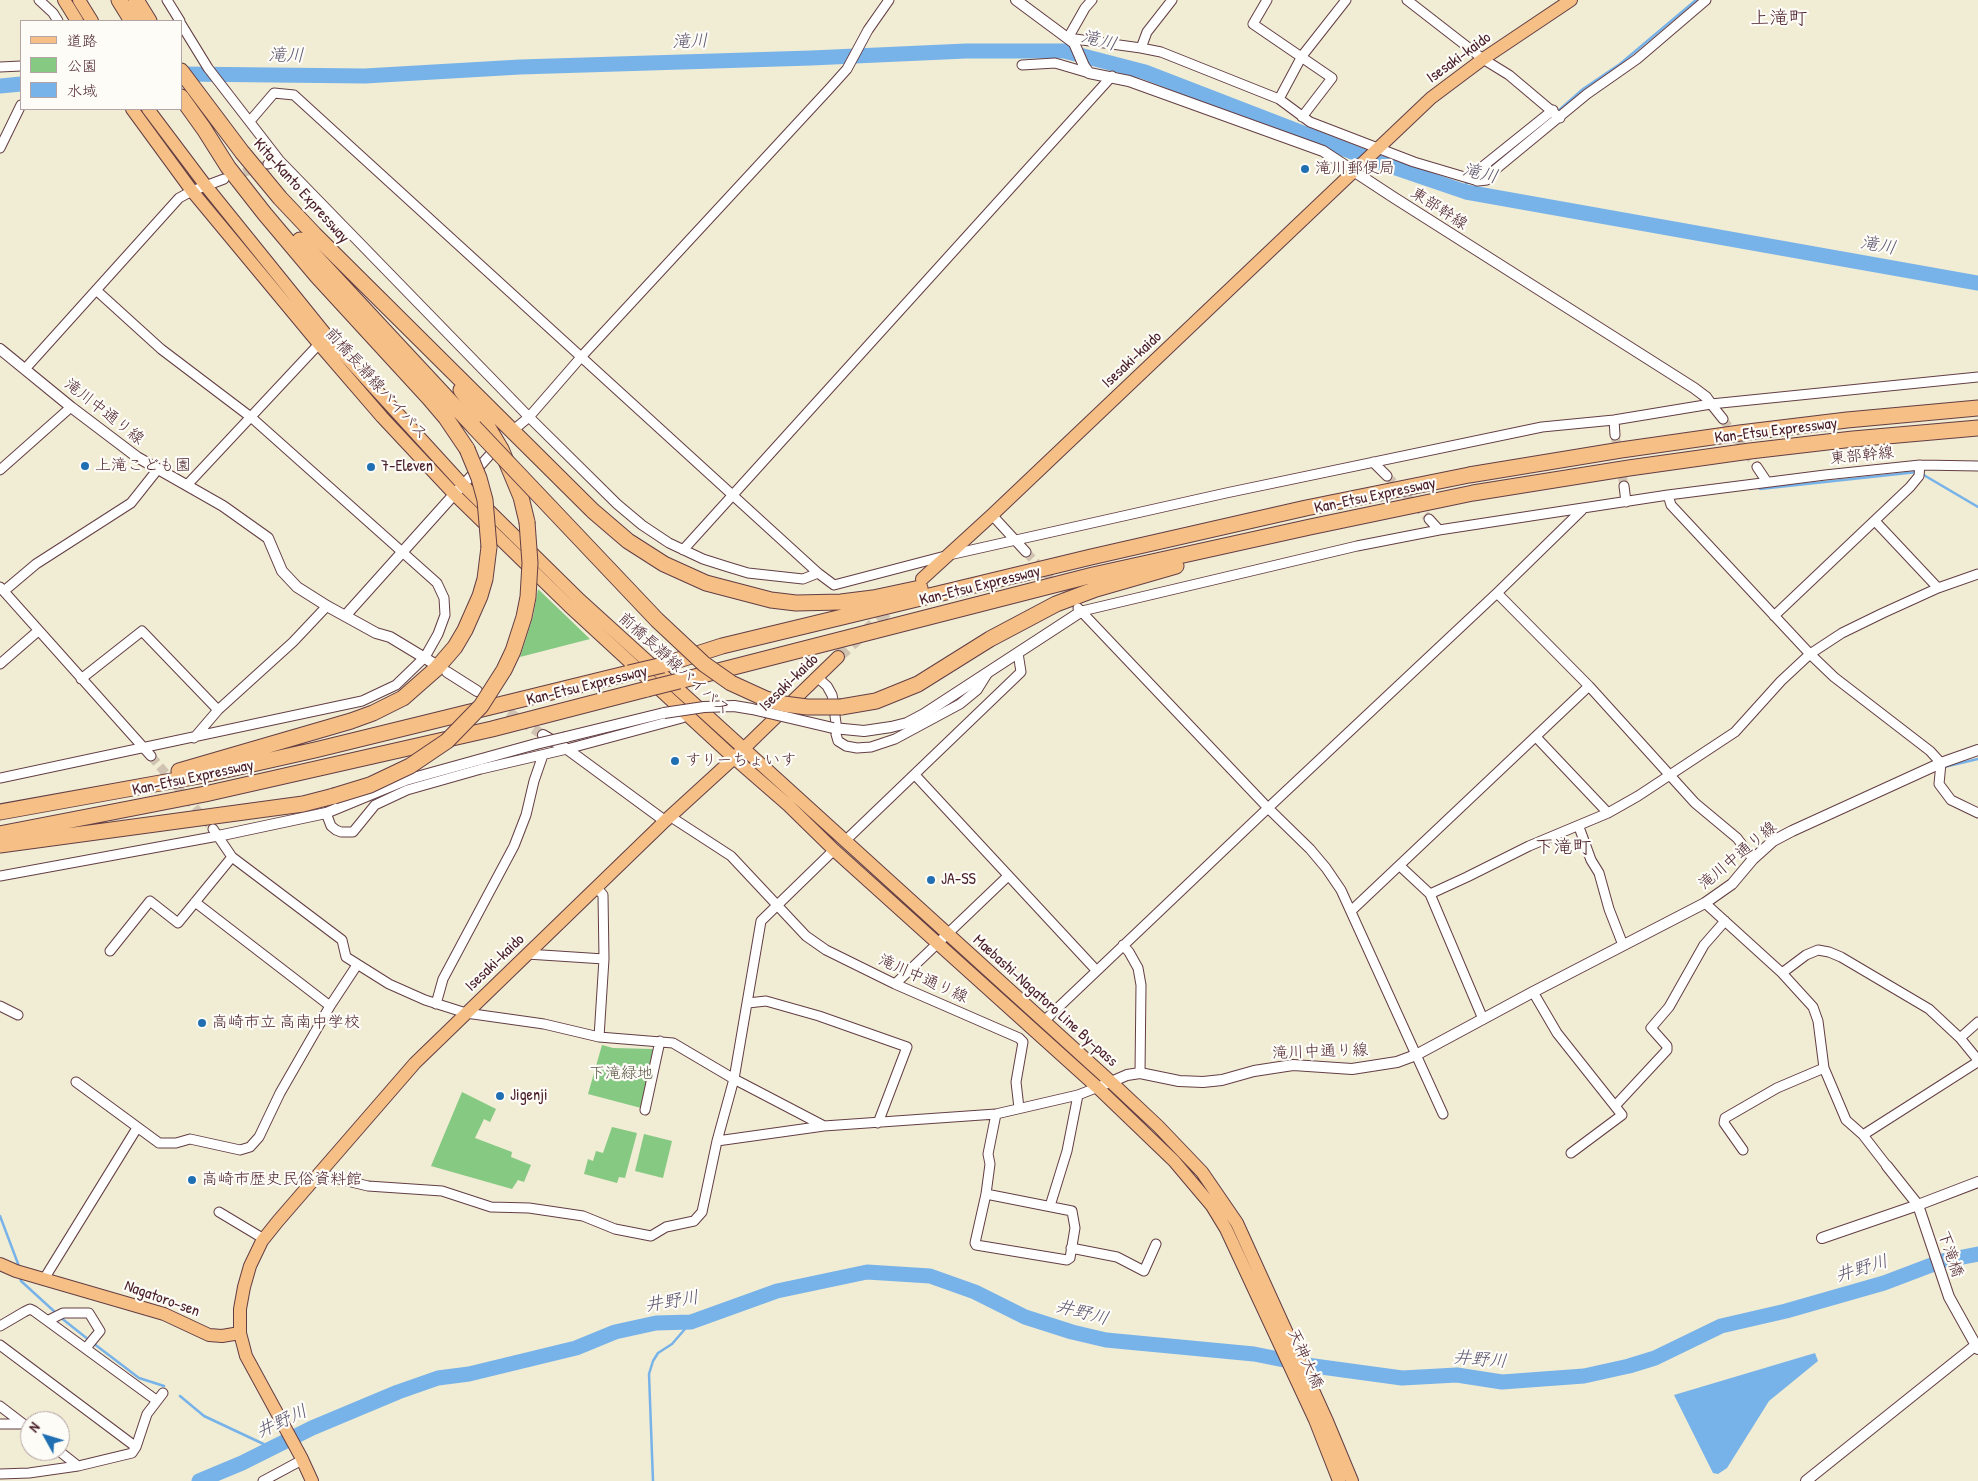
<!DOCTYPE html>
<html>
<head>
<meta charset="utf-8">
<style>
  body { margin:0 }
  #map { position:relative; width:1978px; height:1481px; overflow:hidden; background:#f1ecd4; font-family:"Patrick Hand","Klee One",sans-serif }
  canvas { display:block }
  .legend { position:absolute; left:20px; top:20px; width:162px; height:90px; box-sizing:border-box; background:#fdfcf7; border:1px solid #b5a4a5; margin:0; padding:6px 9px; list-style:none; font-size:15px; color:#4a1f2b }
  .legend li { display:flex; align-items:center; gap:10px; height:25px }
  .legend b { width:25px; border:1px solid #b5a4a5 }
  .north { position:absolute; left:20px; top:1411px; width:50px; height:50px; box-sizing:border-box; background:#fdfcf7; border:1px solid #b5a4a5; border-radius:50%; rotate:309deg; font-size:14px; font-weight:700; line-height:20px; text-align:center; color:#4a1f2b }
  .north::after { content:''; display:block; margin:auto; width:18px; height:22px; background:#1f6fb2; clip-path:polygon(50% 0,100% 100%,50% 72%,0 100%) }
</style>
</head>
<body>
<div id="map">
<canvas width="1978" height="1481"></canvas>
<ul class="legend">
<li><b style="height:6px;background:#f5bf86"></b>道路</li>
<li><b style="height:14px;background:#85c983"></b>公園</li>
<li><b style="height:14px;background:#77b3e9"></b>水域</li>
</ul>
<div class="north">N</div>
</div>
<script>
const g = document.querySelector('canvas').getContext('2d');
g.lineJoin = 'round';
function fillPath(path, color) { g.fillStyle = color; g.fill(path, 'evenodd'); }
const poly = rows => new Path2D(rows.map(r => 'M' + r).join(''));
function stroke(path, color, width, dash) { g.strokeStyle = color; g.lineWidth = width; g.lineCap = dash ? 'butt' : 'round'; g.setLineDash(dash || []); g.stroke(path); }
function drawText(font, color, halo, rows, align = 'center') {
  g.font = font + ' "Patrick Hand","Klee One",sans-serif'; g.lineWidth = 4.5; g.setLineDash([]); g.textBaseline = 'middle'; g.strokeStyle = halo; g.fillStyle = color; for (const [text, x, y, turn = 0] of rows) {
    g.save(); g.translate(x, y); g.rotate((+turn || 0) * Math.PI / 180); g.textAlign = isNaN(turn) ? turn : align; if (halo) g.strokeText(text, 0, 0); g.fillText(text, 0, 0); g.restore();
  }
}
fillPath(poly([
  [538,589,590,639,520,657,533,617],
  [602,1045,613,1048,653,1049,641,1108,588,1094],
  [462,1092,496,1109,490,1122,484,1119,475,1138,512,1152,511,1157,531,1165,524,1182,518,1180,512,1189,431,1166],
  [612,1127,637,1133,625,1178,619,1177,617,1183,584,1174,588,1159,593,1161,596,1151,603,1153],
  [644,1134,672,1141,663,1178,635,1171]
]), '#85c983');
fillPath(poly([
  [1815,1353,1818,1361,1769,1401,1727,1468,1718,1474,1713,1473,1674,1395]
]), '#77b3e9');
stroke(poly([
  [1557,112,1583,89,1620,64,1696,0],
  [1508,154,1553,115],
  [1483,174,1494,165],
  [1458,189,1471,181],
  [1922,474,1978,507],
  [1760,489,1917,472],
  [1944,767,1978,759],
  [0,1216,20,1269],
  [20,1277,21,1281,56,1313],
  [60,1317,89,1340],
  [93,1343,139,1378,164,1386],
  [180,1396,204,1416,272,1448],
  [653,1481,649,1374,653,1361,658,1353,672,1344,691,1322]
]), '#77b3e9', 2.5);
stroke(poly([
  [181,74,365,76,520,67,811,58,966,51,1064,51,1145,72,1378,162,1466,192,1978,283],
  [0,86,21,84],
  [199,1481,242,1463,312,1428,398,1392,438,1378,469,1374,576,1348,615,1332,656,1323,691,1322,777,1291,867,1272,930,1276,975,1292,1025,1317,1072,1332,1106,1340,1254,1354,1314,1366,1402,1378,1457,1375,1502,1382,1584,1376,1629,1366,1655,1358,1721,1326,1786,1311,1884,1283,1942,1261,1978,1254]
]), '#77b3e9', 15);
stroke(poly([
  [231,177,268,164],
  [1723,419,1757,467],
  [1615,435,1624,486],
  [1387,476,1429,519],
  [1026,552,1071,600],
  [151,756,213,829]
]), '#d0c3b2', 9, [9, 4.5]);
stroke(poly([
  [496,704,543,735]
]), '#d0c3b2', 10, [10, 5]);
stroke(poly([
  [838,657,895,604]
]), '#d0c3b2', 12, [12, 6]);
const minor = poly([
  [39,0,53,13,58,21],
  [167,0,180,21],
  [1092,0,1085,8,1068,38,1141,48,1161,52,1279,99,1310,122,1414,162,1478,181,1487,180,1496,169,1587,94,1637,59,1706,0],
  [1267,0,1253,24,1332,78,1302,117],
  [1407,0,1483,59,1509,75,1560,118],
  [181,24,208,68,280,161,529,417,617,504,642,525,669,543,703,559,725,566,748,573,803,579,818,573],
  [1141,48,1147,32,1172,0],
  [1022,65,1055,63,1089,73],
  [0,67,21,66],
  [1279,99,1302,56,1346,0],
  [250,121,274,93,294,95,818,573,834,585,949,555,1226,493,1542,427,1614,420,1711,404,1978,377],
  [0,148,21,105],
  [268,164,280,161],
  [1477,181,1482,167,1553,110],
  [25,369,179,198,192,191,224,179],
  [1711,404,1723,419],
  [1614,420,1615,435],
  [517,427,529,417,582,356,830,88,847,69,868,30,889,0],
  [1373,462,1387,476],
  [1757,467,1767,482],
  [0,470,71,407],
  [187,485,319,344],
  [463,485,496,448],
  [1624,486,1626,502],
  [1668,495,1671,505,1810,654,1834,677,1930,751,1941,763,1939,784,1951,800,1978,813],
  [992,515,1026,552],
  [1429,519,1439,530],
  [1875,521,1938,588],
  [683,550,1112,76],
  [0,587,151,756],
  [4,591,36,564,131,503,158,469],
  [1497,593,1589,686,1695,803,1737,838,1753,859],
  [1078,608,1268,808,1310,849,1326,868,1341,890,1443,1114],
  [1082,611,1357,546,1439,530,1668,495,1825,475,1920,465,1978,466],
  [1774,616,1910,487,1919,476,1920,465],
  [0,664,38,631],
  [818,678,827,686,832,695,834,705],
  [81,679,142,631,218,710],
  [835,716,836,723],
  [836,734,838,741,846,746,857,748,871,747,895,739,960,704,977,690,987,674],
  [1536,737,1608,813],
  [194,738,218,710,293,642,327,606],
  [915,775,1096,970],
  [0,778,362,701,396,685,425,657,438,634,445,615,444,598,437,583,252,418,161,349,96,290],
  [326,813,331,826,336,830,341,832,353,832,375,805,407,790,481,769,567,749,682,718],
  [671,817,731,856,806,936,826,950,895,984,1019,1038,1023,1042,1016,1082,1019,1108],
  [1579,827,1591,860,1599,873,1609,909,1623,945],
  [213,829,232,857,342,940,346,957,389,984,425,1000,466,1013,544,1024,599,1037,673,1043,734,1079,824,1126,996,1114,1078,1095,1111,1082],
  [845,841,1021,672,1018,653],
  [1400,866,1430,894,1483,1019],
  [0,876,218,836],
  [597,888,603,895,604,959,599,1037],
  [1430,894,1467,877,1529,846,1608,813,1638,796,1735,732,1781,681,1810,654,1842,633,1883,613,1938,588,1978,574],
  [195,902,330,1006],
  [1705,903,1782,973,1813,1007,1818,1021,1824,1068,1846,1120,1863,1135,1887,1166],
  [1351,911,1589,686],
  [1123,945,1129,952,1138,968,1141,985,1140,1073],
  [110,951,150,901,178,923,232,857],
  [527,954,604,959],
  [1782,973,1806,955,1818,950,1829,952,1841,957,1929,1009,1960,1038,1978,1060,1976,1063,1863,1135],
  [895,984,1008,876],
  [1533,992,1557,1033,1622,1115,1571,1153],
  [748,1003,766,1001,819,1016,907,1047,878,1123],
  [436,1004,443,979,514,846,526,815,534,781,543,755],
  [0,1006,18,1015],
  [1043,1022,1268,808,1497,593,1582,510],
  [1960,1038,1978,1022],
  [76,1082,159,1143,176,1143,190,1139,240,1150,250,1147,259,1137,280,1093,330,1006,357,965],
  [1615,1106,1667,1050,1667,1046,1651,1028,1669,1007,1704,945,1725,921],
  [645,1110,660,1041],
  [717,1141,824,1126],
  [1743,1150,1724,1123,1725,1118,1777,1088,1824,1068],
  [318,1174,368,1186,442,1191,491,1207,529,1208,583,1216,615,1229,651,1236,666,1227,694,1221,702,1212,717,1141,734,1079,761,921,834,850],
  [986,1194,1072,1211,1075,1228,1070,1258,1067,1260,976,1245,975,1243,986,1194,990,1164,988,1154,996,1114],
  [1050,1206,1067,1151,1078,1095],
  [219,1212,264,1239],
  [1071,1248,1117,1257,1144,1271,1156,1244],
  [44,1279,137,1128],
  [49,1320,63,1313,89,1313,100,1331,86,1348],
  [0,1326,24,1312,30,1309,34,1311,156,1400],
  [0,1345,136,1447],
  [0,1406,30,1429],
  [0,1424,24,1424],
  [59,1451,78,1466],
  [0,1474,29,1473,78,1466,132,1453,136,1447,147,1414,163,1393],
  [263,1481,302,1460]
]);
const tertiary = poly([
  [1016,0,1074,43,1084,66,1089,73,1129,81,1323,151,1393,197,1694,388,1706,397,1711,404],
  [0,349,71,407,137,457,223,506,268,538,282,571,297,587,327,606,376,633,390,637,433,663],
  [345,616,458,490],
  [447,672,477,691],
  [833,728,864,731,891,727,907,723,924,714,1082,611],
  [543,735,567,749,665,821],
  [566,737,664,713],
  [218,836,326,813,406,780,536,744],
  [1111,1082,1127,1075,1140,1073,1179,1081,1203,1082,1222,1080,1254,1071,1293,1065,1352,1069,1397,1062,1416,1055,1533,992,1705,903,1732,884,1753,859,1773,841,1792,831,1941,763,1978,750],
  [1887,1166,1918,1205,1949,1297,1978,1349],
  [1822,1238,1918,1205,1978,1182],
  [1806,1481,1976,1345]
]);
const primary = poly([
  [64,0,77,21],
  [79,0,92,21],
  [132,109,192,191,319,344,382,417,455,495,569,606,734,758,788,805,834,850,1097,1087,1174,1161,1212,1206,1226,1229,1315,1420,1339,1481],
  [148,109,206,186,327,336,463,485,580,600,1111,1082,1158,1126,1202,1172,1237,1223,1327,1421,1352,1481],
  [922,579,992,515,1431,98,1483,59,1571,0],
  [0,1264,16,1271,164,1314,209,1335,222,1336,240,1333],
  [312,1481,301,1457,246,1356,240,1333,240,1309,244,1287,250,1266,262,1241,278,1221,415,1063,665,821,734,758,838,657]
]);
const motorway = poly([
  [119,0,132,21],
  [136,0,149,21],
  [181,71,242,152,280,198,314,234,593,511,628,541,664,564,706,583,771,600,796,603,841,602,873,598,920,588],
  [181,97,204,129,228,167,264,213,317,276,429,398,446,418,467,449],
  [300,240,474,427],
  [461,390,483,419,501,449,521,497,527,522],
  [663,665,722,646,1091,557,1306,508,1469,475,1621,450,1740,433,1847,420,1978,408],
  [679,681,1093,575,1310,527,1473,493,1629,468,1750,451,1853,439,1978,428],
  [841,707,876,701,918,684,990,639,1056,604,1096,589,1176,566],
  [179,771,351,721,373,713,403,698,436,669,455,647,465,630,480,596,485,579,489,547],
  [0,812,199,776,315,750,629,673],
  [0,834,205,794,492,729,647,689],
  [0,845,303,804,334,796]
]);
stroke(minor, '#633e44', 11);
stroke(tertiary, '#633e44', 12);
stroke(primary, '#633e44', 14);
stroke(motorway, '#633e44', 17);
stroke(minor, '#fff', 9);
stroke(tertiary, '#fff', 10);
stroke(primary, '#f5bf86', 12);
stroke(motorway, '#f5bf86', 15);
const tertiaryBridge = poly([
  [664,713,704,707,734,706,752,709,833,728],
  [536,744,566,737]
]);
const motorwayBridge = poly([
  [474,427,657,620,704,664,731,683,766,699,784,704,807,707,841,707],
  [467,449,479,478,485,500,489,547],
  [629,673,663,665],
  [647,689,679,681],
  [334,796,370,785,410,766,447,741,481,706,504,670,513,651,524,617,528,597,530,563,527,522]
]);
stroke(tertiaryBridge, '#633e44', 12, []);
stroke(motorwayBridge, '#633e44', 17, []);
stroke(tertiaryBridge, '#fff', 10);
stroke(motorwayBridge, '#f5bf86', 15);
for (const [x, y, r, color] of [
  [1305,169,5,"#1f6fb2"],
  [85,466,5,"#1f6fb2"],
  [371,467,5,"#1f6fb2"],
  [675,761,5,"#1f6fb2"],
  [931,880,5,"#1f6fb2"],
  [202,1023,5,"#1f6fb2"],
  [500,1096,5,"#1f6fb2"],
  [192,1180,5,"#1f6fb2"]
]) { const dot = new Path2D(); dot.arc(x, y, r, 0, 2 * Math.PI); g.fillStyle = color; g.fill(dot); stroke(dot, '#fdfcf7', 2); }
drawText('16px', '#4a1f2b', '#fdfcf7', [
  ["Isesaki-kaido",1459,58,-36],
  ["Kita-Kanto Expressway",301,191,48],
  ["東部幹線",1439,209,33],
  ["Isesaki-kaido",1132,360,-43],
  ["前橋長瀞線バイパス",376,384,48],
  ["滝川中通り線",104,412,38],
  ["Kan-Etsu Expressway",1776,431,-7],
  ["東部幹線",1862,456,-6],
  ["Kan-Etsu Expressway",1375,496,-12],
  ["Kan-Etsu Expressway",980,586,-14],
  ["前橋長瀞線バイパス",674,664,42],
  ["Isesaki-kaido",789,683,-44],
  ["Kan-Etsu Expressway",587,686,-14],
  ["Kan-Etsu Expressway",193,778,-12],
  ["滝川中通り線",1738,856,-40],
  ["Isesaki-kaido",495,963,-44],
  ["滝川中通り線",923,979,24],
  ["Maebashi-Nagatoro Line By-pass",1045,1001,42],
  ["滝川中通り線",1320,1052,-2],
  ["下滝橋",1950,1254,71],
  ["Nagatoro-sen",162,1299,20],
  ["天神大橋",1305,1359,66]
]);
drawText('16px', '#4a1f2b', '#fdfcf7', [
  ["滝川郵便局",1315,169],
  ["上滝こども園",95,466],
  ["7-Eleven",381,467],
  ["すりーちょいす",685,761],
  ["JA-SS",941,880],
  ["高崎市立 高南中学校",212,1023],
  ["Jigenji",510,1096],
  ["高崎市歴史民俗資料館",202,1180]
], 'left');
drawText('16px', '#5f5a4a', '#fdfcf7', [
  ["下滝緑地",621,1074]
]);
drawText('italic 18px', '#5a536e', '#fdfcf7', [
  ["滝川",1099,41,14],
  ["滝川",690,42,-2],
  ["滝川",286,56,1],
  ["滝川",1480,174,13],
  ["滝川",1878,246,10],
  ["井野川",1862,1269,-17],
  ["井野川",672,1302,-9],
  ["井野川",1082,1313,15],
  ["井野川",1480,1360,5],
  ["井野川",282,1422,-25]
]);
drawText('19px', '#4a1f2b', '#fdfcf7', [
  ["上滝町",1779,19],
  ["下滝町",1563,848]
]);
</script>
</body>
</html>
